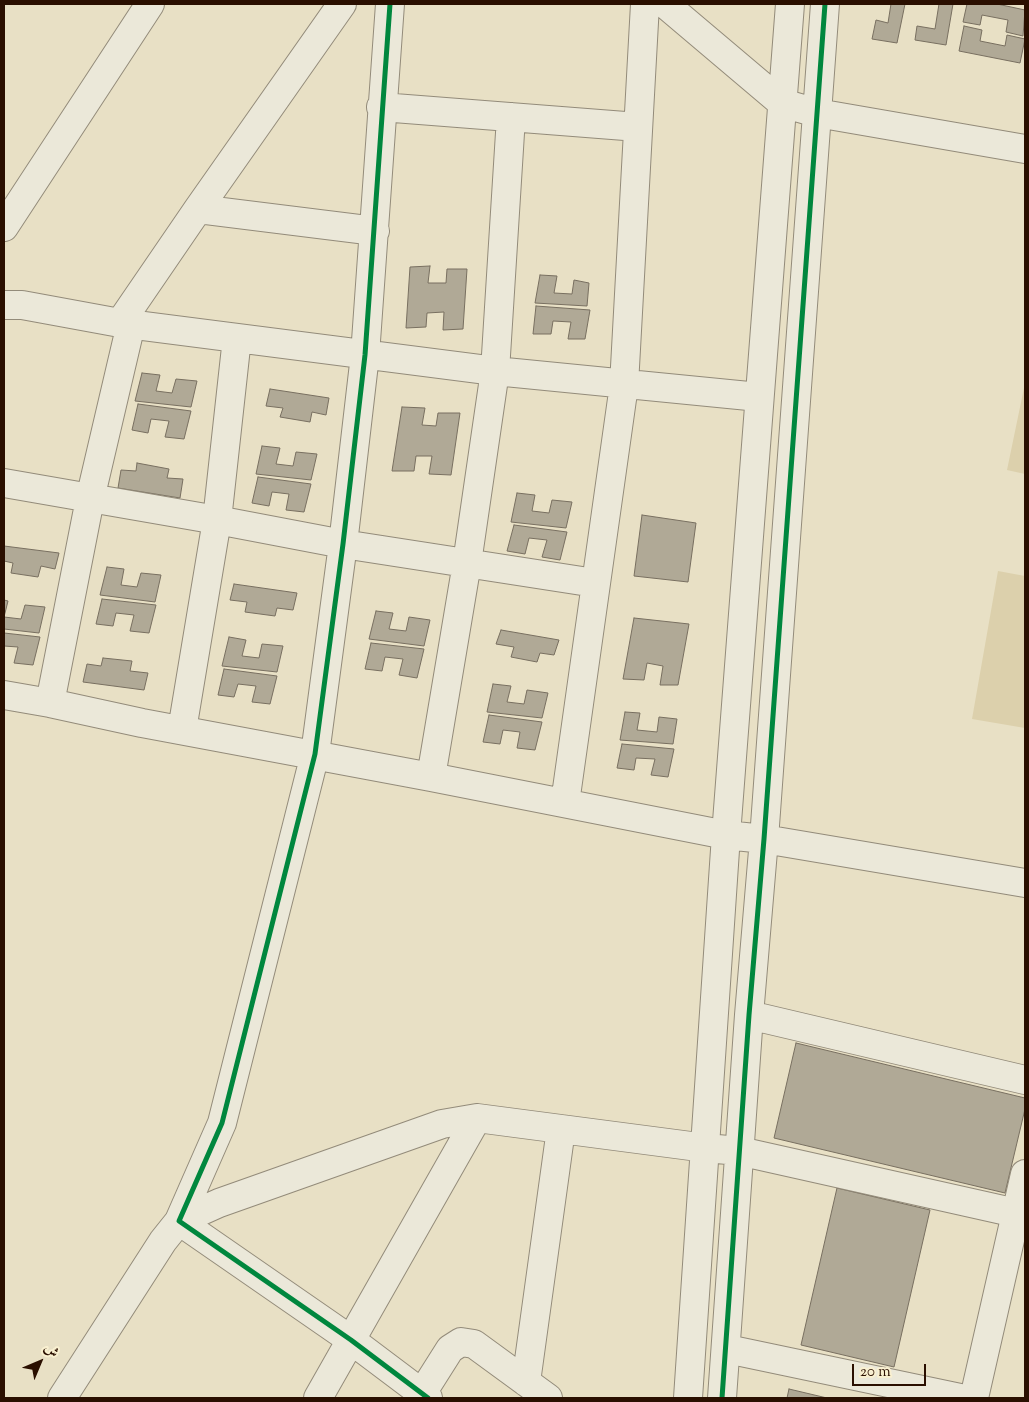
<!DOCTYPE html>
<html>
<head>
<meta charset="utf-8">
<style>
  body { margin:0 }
  #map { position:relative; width:1029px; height:1402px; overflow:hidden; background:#e8e0c5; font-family:"Sorts Mill Goudy",Amiri,serif }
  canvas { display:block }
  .frame { position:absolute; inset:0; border:5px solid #2a0f00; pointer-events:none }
  .north { position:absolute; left:15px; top:1337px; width:50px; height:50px; -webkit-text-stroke:4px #f9f0d0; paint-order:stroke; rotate:45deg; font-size:14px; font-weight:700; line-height:20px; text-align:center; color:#2a0f00 }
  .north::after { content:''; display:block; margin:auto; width:18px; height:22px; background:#2a0f00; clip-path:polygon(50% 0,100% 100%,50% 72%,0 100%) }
  .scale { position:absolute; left:852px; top:1364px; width:74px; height:22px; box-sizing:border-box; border:2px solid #2a0f00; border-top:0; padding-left:6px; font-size:15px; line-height:18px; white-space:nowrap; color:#2a0f00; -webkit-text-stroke:4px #f9f0d0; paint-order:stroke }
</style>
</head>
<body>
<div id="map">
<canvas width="1029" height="1402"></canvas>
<div class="frame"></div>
<div class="north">ش</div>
<div class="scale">20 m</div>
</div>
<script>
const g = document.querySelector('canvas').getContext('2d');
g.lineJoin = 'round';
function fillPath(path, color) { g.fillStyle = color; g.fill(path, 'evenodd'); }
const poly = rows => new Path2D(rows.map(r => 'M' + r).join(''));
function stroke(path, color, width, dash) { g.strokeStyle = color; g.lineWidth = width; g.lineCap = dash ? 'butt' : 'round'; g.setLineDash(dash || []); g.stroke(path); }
fillPath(poly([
  [1025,383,1025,474,1007,470],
  [998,571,1025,576,1025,728,972,719]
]), '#dcd0ac');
const building = poly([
  [891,4,905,4,897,43,872,39,876,20,888,23,891,4],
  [939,4,953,4,946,45,915,40,917,26,935,29,939,4],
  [967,4,997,4,1025,10,1023,36,1006,32,1008,20,982,15,980,25,963,22,967,4],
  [964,26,982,30,980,41,1005,46,1007,35,1025,39,1020,63,959,51,964,26],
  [430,266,428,283,446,283,447,269,467,269,463,329,443,330,444,312,427,313,426,327,406,328,410,267,430,266],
  [540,275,557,276,554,293,572,294,574,280,589,283,587,306,535,303,540,275],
  [536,306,590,310,585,339,568,339,571,322,553,321,551,334,533,334,536,306],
  [142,373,160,375,156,391,172,393,176,379,197,381,191,407,135,401,142,373],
  [270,389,329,398,326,415,312,412,310,422,280,417,283,408,266,406,270,389],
  [138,404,191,411,184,439,165,437,169,421,151,419,148,433,132,430,138,404],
  [402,407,425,408,422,425,436,426,438,413,460,413,451,475,429,474,432,456,416,456,414,471,392,471,402,407],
  [262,446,280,448,276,464,293,466,296,452,317,454,311,480,256,474,262,446],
  [137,463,169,469,167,478,183,479,180,498,118,488,121,470,136,471,137,463],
  [258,477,311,484,304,512,286,510,289,494,272,492,269,506,252,503,258,477],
  [517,493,535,495,532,511,549,513,552,500,572,502,566,528,511,522,517,493],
  [642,515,696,523,688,582,634,576,642,515],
  [514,525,567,532,560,560,542,557,547,540,529,538,525,554,507,551,514,525],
  [4,546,59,553,55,569,41,566,38,577,11,573,13,563,4,561,4,546],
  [107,567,124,569,121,585,137,587,141,573,161,575,155,602,100,595,107,567],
  [234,584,297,593,293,610,277,608,275,616,245,612,247,602,230,600,234,584],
  [102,599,156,605,149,633,130,631,134,615,116,613,113,626,96,624,102,599],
  [4,600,8,601,4,617,21,619,25,605,45,607,39,633,4,629,4,600],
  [376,611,393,613,389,629,406,631,409,617,430,620,424,646,369,639,376,611],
  [634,618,689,624,678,685,660,685,663,666,647,663,644,680,623,679,634,618],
  [501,630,559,640,554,655,540,653,537,662,511,657,514,647,496,644,501,630],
  [4,633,40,637,33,665,14,663,18,647,4,646,4,633],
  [229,637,246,640,242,656,259,658,262,644,283,646,277,672,222,666,229,637],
  [371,643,424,649,417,678,399,675,403,659,385,657,382,671,365,669,371,643],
  [103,658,132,661,130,671,148,673,144,690,83,682,87,664,101,666,103,658],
  [224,669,277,676,270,704,252,702,256,686,238,684,234,697,218,695,224,669],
  [493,684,511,686,507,702,524,704,527,690,548,693,542,718,487,712,493,684],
  [625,712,640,713,637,730,657,732,659,717,677,719,673,744,620,740,625,712],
  [489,715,542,722,535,750,517,748,520,732,503,730,500,744,483,742,489,715],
  [622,744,674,749,668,777,651,775,655,759,636,758,634,770,617,768,622,744],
  [796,1043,1025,1098,1025,1109,1005,1193,774,1138,796,1043],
  [837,1188,930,1210,894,1367,801,1345,837,1188],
  [789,1389,827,1398,787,1398,789,1389]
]);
fillPath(building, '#b0a996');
stroke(building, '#786f60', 1);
const minor = poly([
  [390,4,365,355,343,544,315,754,222,1123,179,1221,351,1340,428,1398],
  [665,4,782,103,817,113,1025,149],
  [381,107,638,127],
  [198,209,375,231],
  [4,227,150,4],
  [4,305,22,305,120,323,495,371,759,397],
  [120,323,198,209,342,4],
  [4,483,217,520,343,544,595,583],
  [4,695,50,703,142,723,431,777,726,835,764,839,1025,883],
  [50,703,90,499,131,324],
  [182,730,217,520,237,338],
  [431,777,467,563,495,371,511,117],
  [565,803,624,385,645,4],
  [749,1015,1025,1080],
  [727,1349,960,1398],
  [526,1382,561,1129],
  [62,1398,163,1241,179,1221,219,1203,442,1124,477,1118,706,1148,739,1151,1025,1215],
  [318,1398,477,1118],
  [419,1398,450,1349,461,1342,474,1344,548,1398],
  [688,1398,726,835,790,4],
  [722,1398,749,1015,764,839,825,4],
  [974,1398,1025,1174]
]);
stroke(minor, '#938b7a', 30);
stroke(minor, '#ebe8d9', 28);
stroke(poly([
  [390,4,365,355,343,544,315,754,222,1123,179,1221,351,1340,428,1398],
  [722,1398,749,1015,764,839,825,4]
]), '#00873e', 5);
</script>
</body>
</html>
